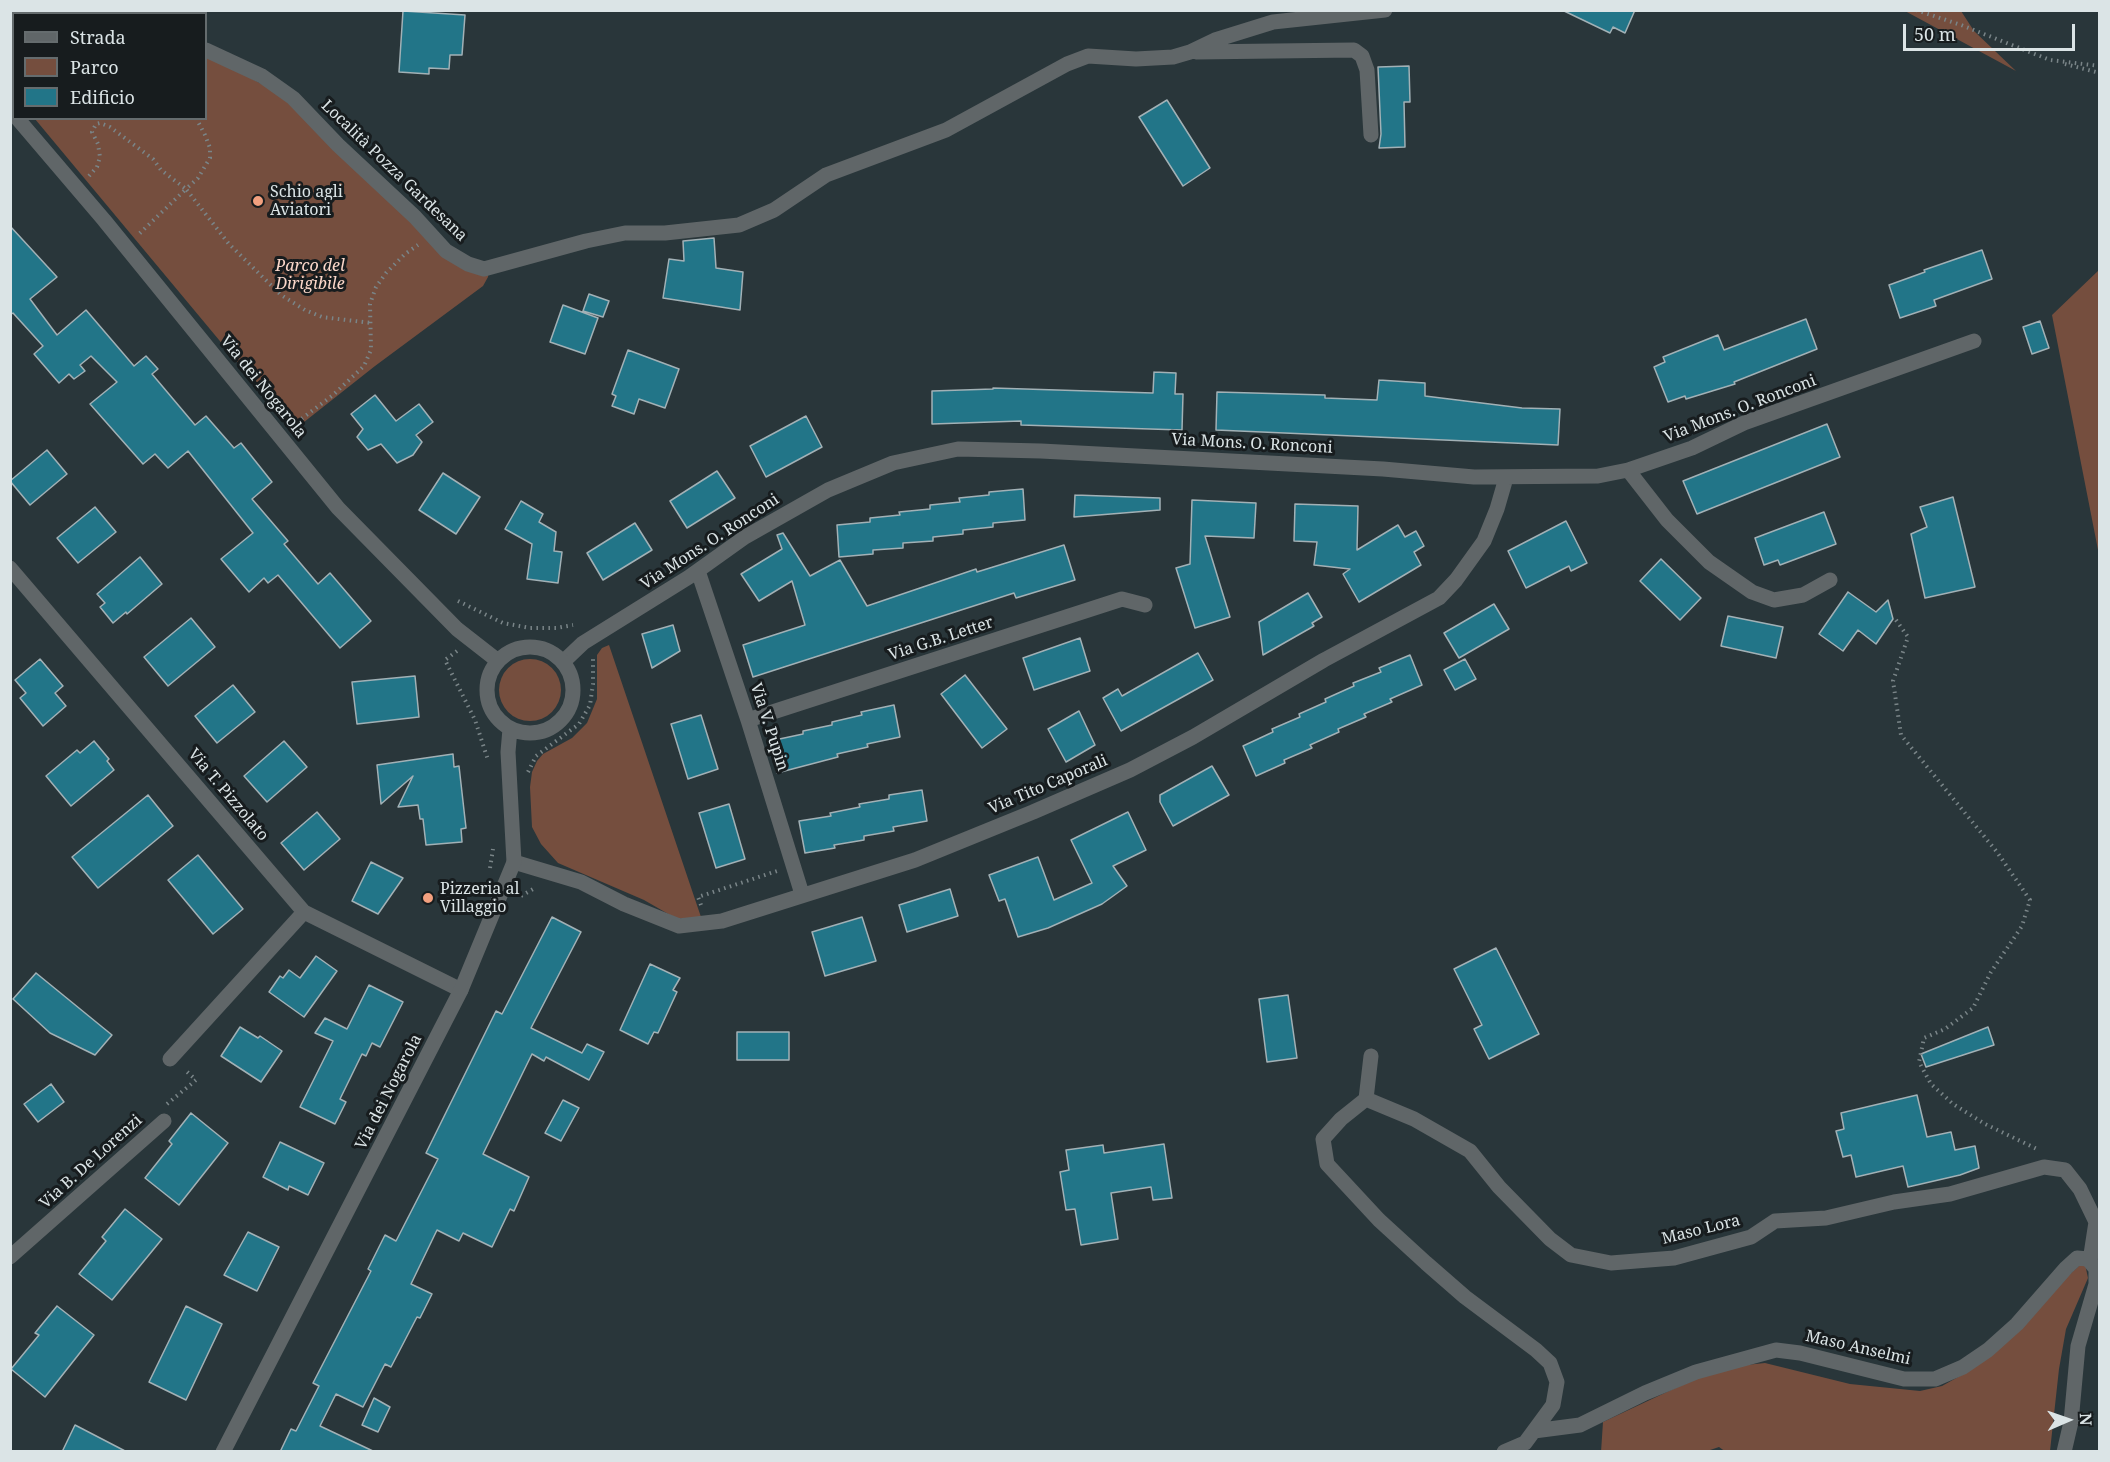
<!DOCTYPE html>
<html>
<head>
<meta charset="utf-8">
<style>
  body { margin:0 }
  #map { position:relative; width:2110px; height:1462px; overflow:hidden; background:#29363a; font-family:"Noto Serif",serif }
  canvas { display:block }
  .frame { position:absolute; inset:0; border:12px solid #dbe4e6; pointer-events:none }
  .legend { position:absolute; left:12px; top:12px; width:195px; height:108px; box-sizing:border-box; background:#171c1e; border:2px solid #656c6e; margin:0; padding:8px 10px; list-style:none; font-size:18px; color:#dbe4e6 }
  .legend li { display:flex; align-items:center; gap:12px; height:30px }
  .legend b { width:30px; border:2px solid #656c6e }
  .north { position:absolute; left:2038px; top:1390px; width:60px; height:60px; -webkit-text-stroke:4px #171c1e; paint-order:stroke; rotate:88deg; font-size:16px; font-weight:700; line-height:24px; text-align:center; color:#dbe4e6 }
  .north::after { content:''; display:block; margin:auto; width:21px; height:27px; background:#dbe4e6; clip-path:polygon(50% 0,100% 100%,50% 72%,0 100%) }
  .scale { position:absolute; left:1903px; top:24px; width:172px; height:27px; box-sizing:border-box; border:3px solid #dbe4e6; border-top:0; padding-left:8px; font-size:18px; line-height:21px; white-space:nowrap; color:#dbe4e6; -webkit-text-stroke:4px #171c1e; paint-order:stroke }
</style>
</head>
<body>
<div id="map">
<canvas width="2110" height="1462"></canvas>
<div class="frame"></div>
<ul class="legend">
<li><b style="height:8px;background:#606668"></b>Strada</li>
<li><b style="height:16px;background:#754e3e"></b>Parco</li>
<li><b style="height:16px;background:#227588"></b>Edificio</li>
</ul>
<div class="north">N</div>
<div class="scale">50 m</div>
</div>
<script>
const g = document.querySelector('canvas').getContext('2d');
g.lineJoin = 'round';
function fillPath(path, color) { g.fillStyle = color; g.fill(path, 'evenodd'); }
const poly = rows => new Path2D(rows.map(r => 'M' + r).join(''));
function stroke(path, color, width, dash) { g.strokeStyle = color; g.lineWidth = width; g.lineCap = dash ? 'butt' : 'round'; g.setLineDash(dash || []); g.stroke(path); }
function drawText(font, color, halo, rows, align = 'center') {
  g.font = font + ' "Noto Serif",serif'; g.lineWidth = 6; g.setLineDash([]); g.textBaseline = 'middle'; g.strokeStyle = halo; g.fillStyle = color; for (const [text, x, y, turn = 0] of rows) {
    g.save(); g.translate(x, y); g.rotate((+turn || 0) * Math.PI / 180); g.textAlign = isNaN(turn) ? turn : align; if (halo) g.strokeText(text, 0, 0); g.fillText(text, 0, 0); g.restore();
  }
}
fillPath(poly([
  [1905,11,1961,11,1974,31,2016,71],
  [206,53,290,100,445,254,489,269,488,277,483,286,375,366,294,430,35,119,206,118],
  [2099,270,2099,555,2052,315],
  [609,645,701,917,677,919,644,900,558,863,541,844,532,827,530,787,532,772,537,761,543,754,572,738,587,723,597,699,597,655,602,648],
  '499 690a31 31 0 1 1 62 0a31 31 0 1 1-62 0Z',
  [2085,1264,2088,1278,2066,1329,2059,1369,2050,1451,1726,1452,1719,1447,1704,1452,1601,1452,1603,1422,1703,1375,1727,1367,1765,1363,1850,1384,1920,1391,1942,1386,1967,1372,2046,1296,2080,1265]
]), '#754e3e');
const building = poly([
  [1562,10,1635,10,1625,33,1613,27,1610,33,1562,10],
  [403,11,465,15,462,55,450,55,449,69,429,68,429,74,399,72,403,11],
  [1409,66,1410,102,1404,102,1405,147,1379,148,1381,134,1378,67,1409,66],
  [1167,100,1210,168,1183,186,1139,117,1167,100],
  [10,226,57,277,30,299,57,335,86,310,134,366,146,356,158,369,152,374,195,425,206,416,234,448,241,443,272,482,252,499,288,541,284,544,318,584,330,573,371,621,340,648,278,575,268,583,264,578,249,592,221,559,253,533,188,451,168,468,155,454,143,464,90,404,117,382,91,356,80,365,85,371,74,379,69,374,59,383,34,354,43,346,13,313,10,315,10,226],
  [714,238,716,268,743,272,740,310,663,298,669,259,684,261,683,241,714,238],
  [1982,250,1992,279,1934,300,1936,306,1900,318,1889,285,1925,272,1924,270,1982,250],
  [589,294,609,301,603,317,583,311,589,294],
  [563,305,598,318,585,354,550,342,563,305],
  [1806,319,1817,349,1734,382,1735,384,1686,399,1685,396,1668,402,1654,367,1665,362,1663,357,1718,335,1724,350,1806,319],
  [2040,321,2049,348,2032,354,2023,327,2040,321],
  [628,350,679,369,665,408,639,399,634,414,612,406,616,396,612,394,628,350],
  [1154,372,1176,373,1175,394,1183,394,1182,430,1021,425,1021,421,932,424,932,391,993,389,993,388,1153,393,1154,372],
  [1379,380,1425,383,1425,396,1522,408,1560,409,1558,445,1216,430,1217,392,1325,395,1325,398,1377,400,1379,380],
  [375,395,396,421,419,404,433,422,416,435,422,442,413,455,397,463,381,444,368,450,357,437,363,429,351,414,375,395],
  [806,416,822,447,766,477,750,446,806,416],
  [1827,424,1840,457,1697,514,1683,481,1827,424],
  [47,450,67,474,30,505,10,481,47,450],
  [717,471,735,498,687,528,670,501,717,471],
  [443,473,480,497,456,534,419,510,443,473],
  [1023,489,1025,520,993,523,993,527,963,530,963,534,933,537,933,541,903,543,903,548,873,550,873,554,839,557,837,525,870,522,870,518,900,515,899,512,930,509,930,505,960,502,959,498,989,495,989,492,1023,489],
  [1075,495,1160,498,1160,510,1074,517,1075,495],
  [1953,497,1975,587,1925,598,1911,534,1927,527,1920,507,1953,497],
  [1192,500,1256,503,1254,538,1205,536,1230,617,1195,628,1176,568,1190,564,1192,500],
  [521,501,543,514,539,522,556,532,554,551,562,552,558,583,527,579,532,544,505,529,521,501],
  [1295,504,1358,506,1357,550,1398,525,1405,537,1416,531,1424,546,1414,552,1421,565,1359,602,1343,574,1350,569,1314,565,1317,542,1294,541,1295,504],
  [95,507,116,532,78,563,57,538,95,507],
  [1824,512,1836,544,1780,565,1778,560,1764,565,1755,538,1824,512],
  [1566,521,1587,563,1571,571,1569,566,1526,588,1508,551,1566,521],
  [635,523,652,550,603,580,587,553,635,523],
  [783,533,810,576,840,560,867,606,976,569,977,572,1064,545,1075,580,1016,598,1014,593,753,677,743,645,805,625,792,581,759,601,741,574,782,549,777,535,783,533],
  [140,557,162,584,127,614,126,612,113,623,100,607,105,603,97,594,140,557],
  [1661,559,1701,598,1680,620,1640,581,1661,559],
  [1848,592,1876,612,1888,600,1893,619,1876,644,1858,630,1843,651,1819,634,1848,592],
  [1308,593,1322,617,1312,623,1314,626,1263,655,1259,622,1308,593],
  [1494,604,1509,629,1459,658,1444,633,1494,604],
  [1728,616,1783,627,1776,658,1721,646,1728,616],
  [191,618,215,647,168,686,144,657,191,618],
  [673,625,680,651,652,668,642,634,673,625],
  [1080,638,1090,671,1034,690,1023,658,1080,638],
  [1198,653,1213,680,1121,731,1103,698,1118,689,1122,696,1198,653],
  [1410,655,1422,685,1390,699,1392,702,1364,714,1366,717,1338,729,1339,732,1310,745,1312,748,1284,760,1285,763,1256,776,1243,746,1273,732,1272,729,1300,717,1299,714,1326,702,1325,699,1354,686,1353,683,1381,672,1379,668,1410,655],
  [40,659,63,686,55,693,66,706,43,726,20,698,26,693,15,680,40,659],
  [1465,659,1476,679,1455,690,1444,670,1465,659],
  [965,675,1007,729,982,748,941,694,965,675],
  [415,676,419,717,357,724,352,682,415,676],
  [233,685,255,712,217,743,195,716,233,685],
  [894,705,900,737,867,744,868,747,837,754,838,757,777,773,770,741,803,734,803,731,832,725,832,722,862,715,861,712,894,705],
  [1079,711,1095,745,1066,762,1048,729,1079,711],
  [701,715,718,769,688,779,671,724,701,715],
  [94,741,109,759,107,761,114,770,71,806,46,776,77,750,80,753,94,741],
  [284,741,307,767,267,802,244,776,284,741],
  [453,754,454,767,459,766,466,828,461,829,462,842,426,845,423,819,420,819,418,805,398,807,413,776,381,804,377,765,453,754],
  [1212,766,1229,795,1173,826,1160,802,1160,795,1212,766],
  [922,790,927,821,893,827,894,831,864,836,864,840,834,845,835,848,805,853,799,821,831,816,830,813,860,807,859,804,889,799,889,795,922,790],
  [148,795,173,826,98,888,72,857,148,795],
  [729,804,745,859,716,868,699,813,729,804],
  [317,812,340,839,304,870,281,843,317,812],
  [1128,812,1146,850,1113,866,1127,886,1102,904,1048,928,1018,937,1005,899,999,901,989,875,1038,857,1054,900,1092,883,1071,840,1128,812],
  [198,855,243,909,213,934,168,880,198,855],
  [371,862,403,878,378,914,352,901,371,862],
  [950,889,958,916,907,932,899,905,950,889],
  [552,917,581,932,531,1028,582,1053,587,1044,604,1052,589,1080,546,1057,544,1061,532,1054,483,1154,529,1177,514,1211,510,1209,492,1247,463,1233,459,1241,437,1230,411,1284,432,1294,420,1318,417,1317,391,1367,385,1364,363,1407,336,1394,320,1426,375,1452,280,1452,291,1429,296,1431,319,1386,313,1383,371,1271,368,1269,385,1235,396,1241,438,1159,426,1153,496,1011,502,1014,552,917],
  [862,917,876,961,825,976,812,932,862,917],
  [1496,948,1539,1034,1489,1059,1474,1029,1482,1025,1454,969,1496,948],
  [316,956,337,971,304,1017,269,992,280,976,283,978,289,970,300,978,316,956],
  [650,964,680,978,673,990,677,992,658,1033,654,1032,648,1044,620,1030,650,964],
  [36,973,112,1035,95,1055,50,1033,13,999,36,973],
  [369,985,403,1002,380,1047,372,1043,366,1056,362,1054,340,1099,346,1102,335,1124,300,1107,333,1041,315,1033,325,1018,347,1029,369,985],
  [1288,995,1297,1058,1267,1062,1259,999,1288,995],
  [240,1027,258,1038,260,1036,282,1051,261,1082,221,1056,240,1027],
  [1988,1027,1994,1045,1926,1067,1921,1054,1988,1027],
  [737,1032,789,1032,789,1060,737,1060,737,1032],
  [51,1084,64,1102,38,1122,24,1104,51,1084],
  [1917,1095,1927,1137,1951,1132,1955,1150,1975,1146,1979,1168,1960,1175,1908,1187,1903,1166,1856,1177,1851,1155,1843,1157,1836,1131,1844,1129,1841,1113,1917,1095],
  [563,1100,579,1108,561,1141,545,1133,563,1100],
  [191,1113,228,1143,179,1205,145,1178,172,1144,169,1141,191,1113],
  [280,1142,324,1163,308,1195,289,1186,288,1190,263,1177,280,1142],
  [1164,1144,1172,1198,1153,1200,1151,1187,1111,1193,1118,1239,1081,1245,1075,1209,1066,1210,1060,1172,1069,1170,1066,1150,1103,1145,1104,1153,1164,1144],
  [125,1209,162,1239,112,1300,79,1274,106,1241,102,1237,125,1209],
  [248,1232,279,1247,257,1291,224,1275,248,1232],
  [57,1306,94,1335,45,1397,11,1369,39,1335,35,1333,57,1306],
  [186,1306,222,1324,186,1400,149,1382,186,1306],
  [374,1398,390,1407,378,1432,362,1425,374,1398],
  [75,1425,127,1452,62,1452,75,1425]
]);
fillPath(building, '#227588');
stroke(building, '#a2b1b6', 1.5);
stroke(poly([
  [1916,10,1961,25,2050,60,2100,66],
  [2065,64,2100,73],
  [196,118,205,135,210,148,210,158,198,178,186,189,229,244,281,295,305,310,322,317,371,323],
  [89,176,97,167,100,157,98,144,92,132,96,124,100,123,110,127,153,159,161,170,186,189,139,234],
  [292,426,333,395,364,366,371,350,370,304,376,287,386,273,405,254,418,245],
  [458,601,503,623,530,628,556,628,573,625],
  [1896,620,1908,637,1893,681,1901,735,1997,852,2030,900,2022,926,1991,972,1973,1008,1945,1029,1924,1038,1919,1062,1931,1084,1953,1104,1985,1124,2039,1150],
  [457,651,445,660,475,720,488,760],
  [528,772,536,756,579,724,590,705,593,684,593,659],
  [490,868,493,849],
  [521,896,535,888],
  [701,905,698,897,777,871],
  [167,1104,196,1080,185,1070]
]), '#7a8588', 4, [1.5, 4.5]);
stroke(poly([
  [156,10,158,14],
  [206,50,262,76,293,98,338,145,415,217,446,251,468,264,484,269,586,241,625,233,665,233,739,225,774,210,826,175,946,130,1067,64,1088,56,1136,59,1173,57,1190,52,1215,40,1273,22,1385,10],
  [1196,52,1354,50,1362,56,1367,70,1371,135],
  [1628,470,1667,520,1709,562,1752,592,1774,600,1803,595,1830,580],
  [10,568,304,912,461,990],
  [698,571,748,720,802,894],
  [563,662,583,643,689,577,745,537,828,490,893,463,958,449,1041,451,1383,469,1474,477,1598,476,1628,470,1692,448,1744,423,1974,341],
  [748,720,1122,599,1145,605],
  [514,862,581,882,624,904,679,926,722,921,915,860,1033,812,1130,770,1193,737,1324,660,1439,598,1456,580,1484,541,1497,509,1506,478],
  [1371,1056,1366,1099,1341,1119,1323,1139,1327,1164,1379,1220,1426,1263,1465,1297,1536,1350,1550,1363,1557,1382,1553,1405,1525,1443,1504,1452],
  [170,1059,304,912],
  [1366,1099,1414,1119,1470,1151,1499,1187,1550,1239,1571,1255,1611,1263,1674,1258,1751,1237,1775,1221,1826,1218,1894,1202,1950,1194,2044,1167,2065,1170,2080,1189,2096,1222,2090,1261],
  [10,1257,164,1121],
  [1534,1431,1580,1425,1645,1393,1696,1372,1776,1350,1800,1353,1904,1379,1935,1379,1963,1367,1988,1350,2017,1324,2066,1268,2077,1258,2088,1259,2096,1269,2096,1284,2078,1346,2071,1422,2064,1452]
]), '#606668', 15);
stroke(poly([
  [17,118,104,220,338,508,457,629,498,661],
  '487 690a43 43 0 1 1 86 0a43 43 0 1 1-86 0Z',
  [223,1452,461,990,514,862,508,752,510,729]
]), '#606668', 15);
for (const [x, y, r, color] of [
  [258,201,6,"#f2a07f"],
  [428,898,6,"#f2a07f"]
]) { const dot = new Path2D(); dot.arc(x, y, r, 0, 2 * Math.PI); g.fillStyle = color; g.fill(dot); stroke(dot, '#171c1e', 2); }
drawText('16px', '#dbe4e6', '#171c1e', [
  ["Località Pozza Gardesana",394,171,44],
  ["Via dei Nogarola",263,387,51],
  ["Via Mons. O. Ronconi",1740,409,-21],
  ["Via Mons. O. Ronconi",1252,444,3],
  ["Via Mons. O. Ronconi",710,542,-33],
  ["Via G.B. Letter",941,639,-18],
  ["Via V. Pupin",769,727,72],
  ["Via Tito Caporali",1048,785,-23],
  ["Via T. Pizzolato",228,795,50],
  ["Via dei Nogarola",389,1092,-63],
  ["Via B. De Lorenzi",91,1162,-42],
  ["Maso Lora",1701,1230,-14],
  ["Maso Anselmi",1858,1348,13]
]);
drawText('16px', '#dbe4e6', '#171c1e', [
  ["Schio agli",270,192],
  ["Aviatori",270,210],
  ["Pizzeria al",440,889],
  ["Villaggio",440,907]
], 'left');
drawText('italic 16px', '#fcd8ca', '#171c1e', [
  ["Parco del",310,266],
  ["Dirigibile",310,284]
]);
</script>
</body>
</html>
